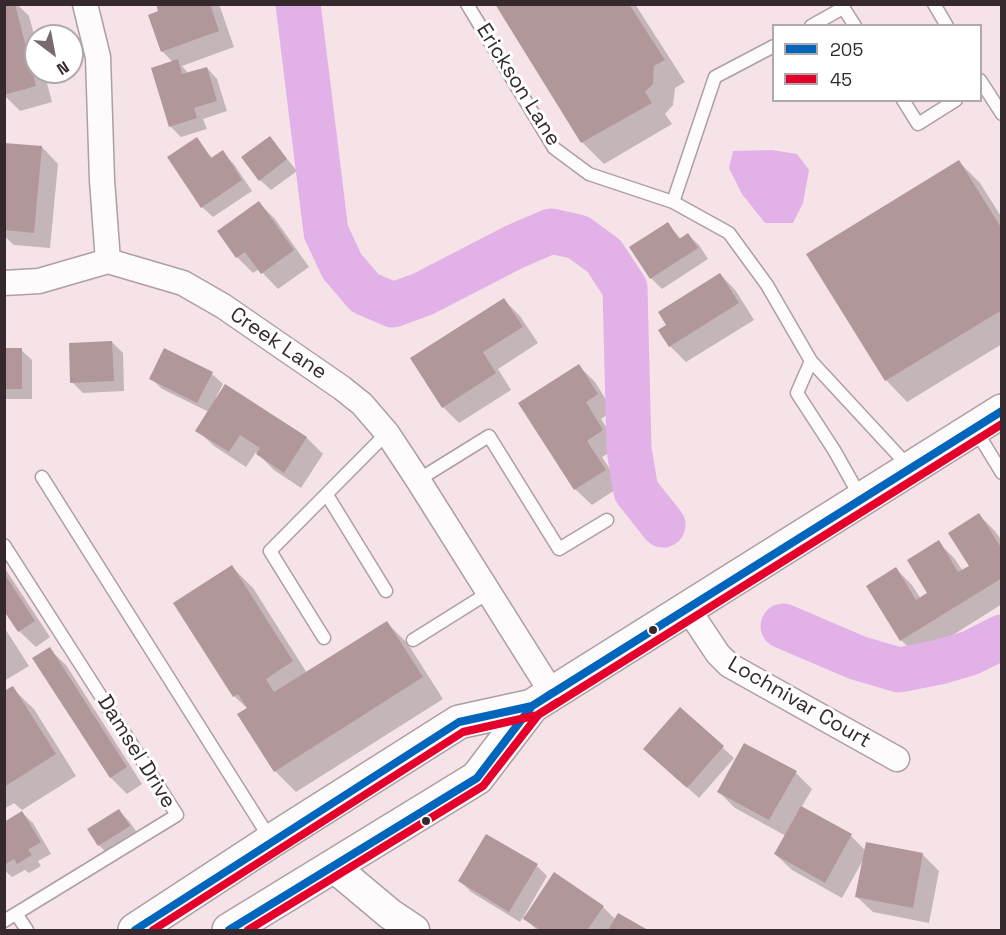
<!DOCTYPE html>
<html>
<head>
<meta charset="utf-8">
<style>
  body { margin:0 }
  #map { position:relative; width:1006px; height:935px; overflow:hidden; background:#f5e3e8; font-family:"Space Grotesk",sans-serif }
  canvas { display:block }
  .frame { position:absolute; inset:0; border:6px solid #36292d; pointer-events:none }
  .legend { position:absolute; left:772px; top:24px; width:210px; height:78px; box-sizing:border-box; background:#fff; border:2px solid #afa9ab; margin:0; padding:8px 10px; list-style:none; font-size:18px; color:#36292d }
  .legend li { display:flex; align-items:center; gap:12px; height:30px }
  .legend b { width:30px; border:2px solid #afa9ab }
  .north { position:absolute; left:24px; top:24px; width:60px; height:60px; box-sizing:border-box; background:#fff; border:2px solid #afa9ab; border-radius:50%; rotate:148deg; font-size:16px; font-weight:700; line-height:24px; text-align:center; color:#36292d }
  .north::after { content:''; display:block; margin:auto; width:21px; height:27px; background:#796a6e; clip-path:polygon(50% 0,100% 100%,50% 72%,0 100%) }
</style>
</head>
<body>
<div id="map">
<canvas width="1006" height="935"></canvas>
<div class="frame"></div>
<ul class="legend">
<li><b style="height:8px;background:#0065bd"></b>205</li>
<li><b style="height:8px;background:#e4002b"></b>45</li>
</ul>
<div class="north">N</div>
</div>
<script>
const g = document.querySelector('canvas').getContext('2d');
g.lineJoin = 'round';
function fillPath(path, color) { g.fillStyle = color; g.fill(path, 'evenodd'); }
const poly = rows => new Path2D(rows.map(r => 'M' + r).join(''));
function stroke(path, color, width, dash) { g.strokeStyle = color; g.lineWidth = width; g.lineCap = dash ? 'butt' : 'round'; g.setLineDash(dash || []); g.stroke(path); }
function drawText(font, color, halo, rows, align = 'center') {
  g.font = font + ' "Space Grotesk",sans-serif'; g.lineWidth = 6; g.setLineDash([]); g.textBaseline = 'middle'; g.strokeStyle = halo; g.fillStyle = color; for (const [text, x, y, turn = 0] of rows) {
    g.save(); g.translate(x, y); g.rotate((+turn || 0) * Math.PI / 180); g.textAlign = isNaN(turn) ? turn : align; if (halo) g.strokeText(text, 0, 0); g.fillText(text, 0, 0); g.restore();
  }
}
fillPath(poly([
  [772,150,797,154,809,170,803,203,793,223,765,223,742,194,729,168,733,151]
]), '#e2b1e7');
fillPath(poly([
  [4,4,17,4,29,16,36,42,36,72,44,72,52,102,20,111,4,95],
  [157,4,219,4,234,47,182,66,189,74,207,68,217,79,227,111,203,119,207,129,181,137,170,126,173,62,162,51,160,12],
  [497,4,635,4,685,82,675,88,673,105,665,114,672,124,604,164,583,143],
  [270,138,297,171,271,190,260,180],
  [196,139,213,159,222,152,233,163,252,191,213,217,202,207],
  [42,147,58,164,50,248,14,245,4,236,4,151],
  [959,162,980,183,1002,218,1002,344,907,402,886,380,808,254],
  [259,203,275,219,309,267,278,289,259,269,253,273,237,257],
  [668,224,681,239,688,235,699,245,708,259,662,289,651,278],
  [720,274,736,291,754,320,686,362,670,346,668,325],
  [504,300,520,316,538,343,498,369,511,390,459,423,443,407],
  [112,342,123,353,124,391,83,393,72,382],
  [4,349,21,350,32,360,32,399,6,399,6,408,4,408],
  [579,366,595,382,613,411,601,419,619,447,602,457,621,486,592,505,575,489],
  [212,374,223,384,216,397,218,398,226,386,307,438,323,454,301,488,274,470,256,452,246,467,214,446,197,430,209,412,162,389,151,378],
  [979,515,995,531,1002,541,1002,604,918,657,901,640,868,587,896,569,912,585,921,599,929,594,938,542,954,558,963,571,971,566],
  [4,567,50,637,36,647,19,631,4,608],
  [232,567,253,588,307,673,386,622,408,644,443,699,296,792,275,771,248,709,234,696],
  [4,627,29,666,4,681],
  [49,649,66,665,142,784,127,794,111,778,34,658],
  [12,688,34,709,76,776,22,810,14,803,4,809,4,693],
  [680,709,734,758,699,798,645,749],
  [796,773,812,789,801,808,851,836,865,850,922,854,939,871,929,923,873,912,856,896,863,860,842,898,792,870,775,854,786,836,735,808,719,792],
  [119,811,129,821,140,837,110,856,99,845],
  [22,813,33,823,51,854,38,861,41,866,29,873,25,870,12,877,4,870,4,823],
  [537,866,547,876,524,916,526,917,603,907,616,920,619,915,645,930,537,930,523,917,520,922,471,892,460,881]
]), '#0003');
stroke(poly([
  [298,4,326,232,342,266,365,293,393,305,423,294,514,247,551,231,578,237,604,256,625,288,629,449,636,491,663,525],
  [783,626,858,658,899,670,940,662,970,653,1002,637]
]), '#e2b1e7', 45);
fillPath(poly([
  [4,4,15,4,36,86,4,95],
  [156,4,210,4,219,31,161,52,148,15,158,11],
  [495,4,629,4,665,60,654,66,653,84,645,92,652,103,581,143],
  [178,59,182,74,207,67,217,101,194,108,197,118,169,127,151,68],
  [270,136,287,159,259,181,241,157],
  [197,137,211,158,223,150,242,180,201,208,167,157],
  [4,143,42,146,34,233,4,230],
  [959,160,1002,229,1002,310,885,381,806,254],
  [259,201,294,250,261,274,245,252,236,258,217,231],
  [668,222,679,239,688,233,698,248,650,279,629,247],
  [720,273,739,303,669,347,658,330,666,325,658,312],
  [504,298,523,327,483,352,496,373,442,408,410,358],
  [112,341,114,381,70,383,69,343],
  [4,348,22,348,22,389,4,389],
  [164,348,213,372,197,403,149,379],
  [579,364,598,394,586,402,603,430,587,441,606,470,574,490,518,403],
  [225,384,307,437,284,473,256,454,260,448,240,435,229,452,195,431],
  [979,513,1002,549,1002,578,900,641,866,586,896,567,916,600,927,593,907,560,939,540,958,572,969,566,948,533],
  [232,565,293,661,266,679,274,692,387,621,423,677,274,772,237,714,247,708,238,694,233,697,173,603],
  [4,573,35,621,18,632,4,611],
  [50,647,127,767,110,778,32,658],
  [13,686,56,754,4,787,4,691],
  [680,707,724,746,687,788,643,749],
  [744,743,797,771,769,820,717,792],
  [801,806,852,834,825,883,774,854],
  [119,809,130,826,98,846,87,829],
  [22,811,41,842,28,850,32,855,17,864,14,859,4,865,4,822],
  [486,834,538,864,509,912,458,881],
  [866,842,923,853,913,908,855,897],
  [554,872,604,906,587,930,541,930,523,919],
  [618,913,648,930,608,930]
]), '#b1979a');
const service = poly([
  [467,4,554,148,589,174,673,202,729,233,767,285,811,361,910,468],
  [841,4,855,26],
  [934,4,947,26],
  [811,26,843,8],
  [980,80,1002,114],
  [903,100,918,124,956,100],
  [673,202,715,77,774,46],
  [811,361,797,393,834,450,861,498],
  [975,429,1002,473],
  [42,477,271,840],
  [418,480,489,436,559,549,607,520],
  [327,495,386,591],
  [4,545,177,815,4,921],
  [324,638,270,551,387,433],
  [413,640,488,593],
  [17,915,27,930]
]);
const minor = poly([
  [85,4,98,57,102,180,108,261,183,283,223,306,342,388,362,404,387,433,418,480,552,693],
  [4,283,39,281,108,261],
  [688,609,718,654,729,665,897,759]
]);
const tertiary = poly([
  [334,867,390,914,414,930]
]);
const primary = poly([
  [135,930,271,841,459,722,532,706,1002,411],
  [229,930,477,778,532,706]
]);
stroke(service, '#ad9fa3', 15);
stroke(minor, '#ad9fa3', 27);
stroke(tertiary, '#ad9fa3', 33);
stroke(primary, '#ad9fa3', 36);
stroke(service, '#fefbfc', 12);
stroke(minor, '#fefbfc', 24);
stroke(tertiary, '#fefbfc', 30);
stroke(primary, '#fefbfc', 33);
stroke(poly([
  [135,930,459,722,532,706,1002,411],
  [229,930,477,778,532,706,552,693]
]), '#0065bd', 8);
stroke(poly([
  [153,930,463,732,538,715,1002,424],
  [248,930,483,786,539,714,558,702]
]), '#e4002b', 8);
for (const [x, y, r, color] of [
  [653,630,5,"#36292d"],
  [426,821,5,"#36292d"]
]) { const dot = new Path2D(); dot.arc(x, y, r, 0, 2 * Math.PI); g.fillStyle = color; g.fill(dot); stroke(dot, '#fff', 2); }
drawText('21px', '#36292d', '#fff', [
  ["Erickson Lane",518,85,58],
  ["Creek Lane",278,344,34],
  ["Lochnivar Court",799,703,30],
  ["Damsel Drive",136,752,58]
]);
</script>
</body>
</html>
